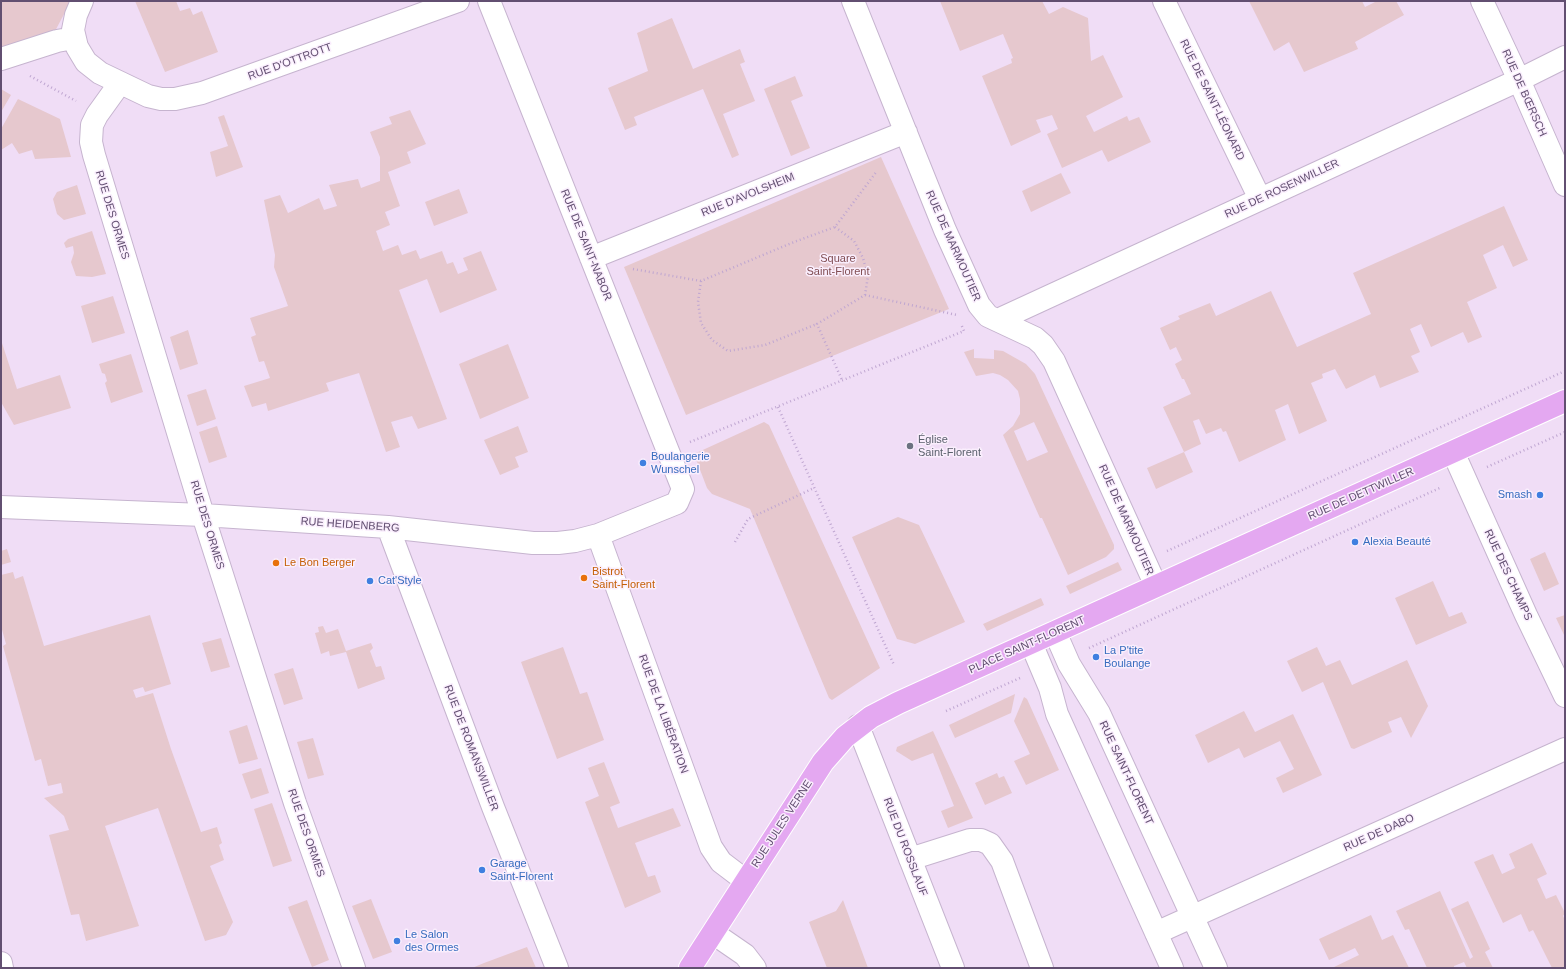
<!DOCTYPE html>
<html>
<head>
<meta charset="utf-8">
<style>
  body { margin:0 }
  #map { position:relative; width:1566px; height:969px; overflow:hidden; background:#f7e8fa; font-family:Helvetica,sans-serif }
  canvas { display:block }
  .frame { position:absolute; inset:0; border:2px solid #624f71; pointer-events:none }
</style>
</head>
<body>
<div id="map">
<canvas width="1566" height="969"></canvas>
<div class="frame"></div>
</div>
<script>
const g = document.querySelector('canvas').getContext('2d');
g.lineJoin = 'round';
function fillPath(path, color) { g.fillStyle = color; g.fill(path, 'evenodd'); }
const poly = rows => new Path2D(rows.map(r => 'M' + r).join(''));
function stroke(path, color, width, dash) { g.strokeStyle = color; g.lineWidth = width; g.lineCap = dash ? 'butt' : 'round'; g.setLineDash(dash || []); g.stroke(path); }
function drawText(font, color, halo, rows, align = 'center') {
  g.font = font + ' Helvetica,sans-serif'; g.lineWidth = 3; g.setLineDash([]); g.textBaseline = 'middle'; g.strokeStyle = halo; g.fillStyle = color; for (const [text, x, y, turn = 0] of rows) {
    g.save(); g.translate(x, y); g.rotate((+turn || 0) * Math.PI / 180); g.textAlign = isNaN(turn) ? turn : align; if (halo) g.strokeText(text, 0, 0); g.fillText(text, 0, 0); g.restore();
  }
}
fillPath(poly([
  [71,1,1565,1,1565,968,1,968,1,53]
]), '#f0ddf6');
fillPath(poly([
  [1,1,71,1,54,33,3,51,1,47],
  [135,1,176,1,180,11,190,8,193,15,202,11,218,52,165,72],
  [940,1,1042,1,1049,14,1063,7,1088,18,1091,61,1103,55,1123,97,1086,116,1094,132,1127,116,1129,121,1139,117,1151,142,1108,162,1102,150,1062,168,1047,134,1058,129,1052,115,1036,120,1041,132,1011,146,982,76,1012,63,1011,59,1013,58,1003,34,960,51],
  [1249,1,1362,1,1365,7,1377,1,1396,1,1404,15,1355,42,1358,49,1304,72,1289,42,1274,51],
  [672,18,693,69,740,49,745,62,740,64,755,101,723,114,739,155,732,158,703,89,634,117,637,125,625,130,608,88,648,71,637,33],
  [795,76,803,96,791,101,810,148,791,156,764,89],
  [1,89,11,95,1,112],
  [18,99,60,119,71,157,35,159,32,150,19,154,12,143,1,150,1,129],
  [410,110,426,144,407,152,411,163,388,172,400,206,385,212,390,225,376,231,383,251,398,245,402,255,416,250,420,259,442,251,447,264,453,262,458,274,468,270,463,258,481,251,497,290,440,313,427,279,399,290,447,419,418,429,412,416,391,422,400,447,386,452,359,373,326,383,329,391,268,411,266,403,252,407,244,386,270,378,264,361,259,362,251,337,256,335,250,318,288,306,274,267,275,255,264,200,280,195,288,213,319,198,324,210,337,206,329,185,358,179,361,188,380,181,380,157,370,132,392,124,389,117],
  [224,115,243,167,216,177,210,152,228,146,218,117],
  [881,157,949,309,686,415,624,267],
  [1061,173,1071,193,1031,212,1022,191],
  [77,185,86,214,64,220,57,214,53,199,57,192],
  [459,189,468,213,434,226,425,202],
  [1504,206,1528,260,1513,267,1503,245,1483,255,1497,288,1467,302,1482,337,1468,343,1463,332,1431,347,1421,324,1410,329,1420,352,1411,356,1419,372,1380,388,1375,375,1346,389,1335,369,1322,374,1323,378,1311,383,1327,421,1299,434,1288,404,1275,410,1286,440,1239,462,1226,431,1223,432,1221,428,1206,434,1199,419,1193,421,1201,444,1184,452,1193,472,1156,489,1147,468,1184,452,1163,407,1191,394,1184,379,1182,379,1175,364,1182,360,1176,347,1170,350,1160,328,1180,319,1178,316,1210,303,1216,316,1271,291,1297,347,1371,314,1353,273],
  [92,231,106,274,92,277,76,276,71,262,74,253,73,246,66,248,64,243,68,239],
  [113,296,125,333,92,343,81,306],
  [188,330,198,364,180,370,170,337],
  [1,340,17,389,60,375,71,408,14,425,1,402],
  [508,344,529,398,480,419,459,364],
  [974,349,974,358,994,359,994,350,1003,351,1026,364,1035,374,1114,545,1114,549,1106,557,1068,575,1042,518,1040,518,1003,435,1013,426,1020,414,1020,399,1018,391,1008,380,1000,375,993,373,976,376,964,352],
  [1034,422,1048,452,1027,461,1014,431],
  [131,354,143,392,111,403,105,383,107,381,105,374,102,373,99,364],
  [206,389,216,419,197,426,187,395],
  [764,422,769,425,880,668,832,700,829,698,750,509,712,494,707,488,694,454],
  [217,426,227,457,209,463,199,432],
  [518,426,528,452,515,457,519,467,500,475,484,440],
  [898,517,919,525,965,622,915,644,897,639,852,537],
  [7,549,11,562,1,565,1,551],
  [1545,552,1559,584,1544,591,1530,559],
  [1118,562,1122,570,1070,594,1066,586],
  [13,572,15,579,23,576,44,646,150,615,171,684,145,692,143,687,133,690,136,698,153,693,171,749,201,832,217,827,222,843,219,845,224,860,210,866,233,922,226,935,205,941,158,808,105,826,139,926,86,941,79,914,71,915,49,835,69,830,64,816,44,798,63,793,61,783,48,786,41,759,35,761,3,646,6,644,1,626,1,575],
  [1433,581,1449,617,1462,612,1467,623,1416,645,1395,598],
  [1041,598,1044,605,987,631,983,624],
  [1565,615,1565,637,1556,618],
  [323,626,326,633,338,629,346,651,371,643,373,648,370,651,376,667,381,666,385,679,358,689,346,652,330,656,329,651,321,654,315,633,319,632,318,627],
  [221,638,230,667,211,672,202,643],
  [563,647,580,694,587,692,604,740,557,759,521,662],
  [1317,647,1326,666,1340,660,1352,685,1407,660,1428,706,1411,738,1401,717,1388,722,1392,732,1354,749,1351,748,1323,682,1302,692,1287,661],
  [293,668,303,699,284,705,274,674],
  [1015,694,1011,713,955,738,949,725],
  [1024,697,1027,699,1059,770,1026,785,1014,761,1030,754,1014,721],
  [1244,711,1255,732,1293,714,1322,775,1283,793,1276,778,1294,769,1280,741,1244,758,1239,748,1208,763,1195,735],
  [247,725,258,759,239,764,229,731],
  [933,731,973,818,948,828,941,811,954,806,933,753,912,761,896,751,897,747],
  [313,738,324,775,308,779,297,742],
  [604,762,620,803,610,807,618,828,673,808,681,826,635,843,648,877,655,875,661,892,625,908,585,802,599,796,588,768],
  [261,768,269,793,251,799,242,774],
  [997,773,999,778,1004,776,1012,793,985,805,975,783],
  [272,803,292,861,273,867,254,809],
  [1532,843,1547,874,1537,879,1546,899,1556,895,1565,913,1563,916,1565,920,1565,968,1552,968,1533,930,1529,932,1521,914,1503,923,1474,862,1493,854,1502,874,1515,868,1509,854],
  [1440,891,1470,959,1473,957,1451,909,1468,901,1490,949,1485,952,1493,968,1467,968,1464,962,1454,966,1454,968,1427,968,1409,929,1405,930,1396,911],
  [371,899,392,952,373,959,352,906],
  [307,900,329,960,312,967,288,907],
  [843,900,868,968,827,968,809,922,836,911],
  [1371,915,1382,940,1393,935,1409,968,1332,968,1359,955,1355,948,1329,960,1319,939],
  [527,947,536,968,472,968,484,963]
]), '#e6c8ce');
const minor = poly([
  [82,1,76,15,73,30,77,47,86,62,100,73,148,96,161,99,175,99,202,93,458,1],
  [853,1,945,230,979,305,988,316,1035,338,1043,345,1054,361,1156,586],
  [1164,1,1260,199],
  [1482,1,1519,80,1565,185],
  [1,59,57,41,74,38],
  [120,83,97,115,92,125,91,142,94,155,203,515,295,803,354,968],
  [591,258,906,132],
  [998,320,1519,80,1565,57],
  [1453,452,1526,615,1565,696],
  [1,507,203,515,388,527,533,543,558,543,575,541,598,535,677,503,683,489,489,1],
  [388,527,493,807,557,968],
  [598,535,711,847,721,862,746,881],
  [1055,632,1069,664,1099,713,1216,968],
  [1031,643,1050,688,1057,714,1172,968],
  [858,726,953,968],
  [910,859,970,840,981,840,990,844,1002,861,1042,968],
  [713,933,745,955,755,968],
  [1156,933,1565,749],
  [1,963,2,968]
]);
const major = poly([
  [690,968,823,762,845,737,871,717,898,703,1565,401]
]);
stroke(minor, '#c6b4cf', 24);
stroke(major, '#fff', 24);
stroke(poly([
  [30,76,76,101],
  [835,227,854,241,863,258,868,276,865,295,817,324,842,380],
  [633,269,701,281,794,242,835,227,877,171],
  [701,281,698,302,701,323,712,340,728,351,765,345,817,324],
  [865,295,957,315],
  [778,407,894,665],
  [690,442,964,331,961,324],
  [1487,467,1565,432],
  [735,542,748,519,814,488],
  [1167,551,1565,371],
  [1089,648,1442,487],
  [946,711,1020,678]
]), '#bfa6d1', 2.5, [1, 3]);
stroke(minor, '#fff', 22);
stroke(major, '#e4a8f1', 22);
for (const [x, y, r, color] of [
  [910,446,4,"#6b7280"],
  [643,463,4,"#3f7fe0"],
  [1540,495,4,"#3f7fe0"],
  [1355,542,4,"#3f7fe0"],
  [276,563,4,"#e8710a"],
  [584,578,4,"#e8710a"],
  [370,581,4,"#3f7fe0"],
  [1096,657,4,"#3f7fe0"],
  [482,870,4,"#3f7fe0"],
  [397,941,4,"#3f7fe0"]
]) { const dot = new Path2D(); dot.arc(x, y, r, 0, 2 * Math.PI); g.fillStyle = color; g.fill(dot); stroke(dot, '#faeefd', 1.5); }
drawText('11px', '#624f71', '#faeefd', [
  ["RUE D'OTTROTT",290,62,-20],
  ["RUE DE BŒRSCH",1524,93,66],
  ["RUE DE SAINT-LÉONARD",1212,100,64],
  ["RUE DE ROSENWILLER",1282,189,-25],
  ["RUE D'AVOLSHEIM",748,195,-22],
  ["RUE DES ORMES",112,215,73],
  ["RUE DE SAINT-NABOR",586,245,68],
  ["RUE DE MARMOUTIER",953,246,66],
  ["RUE DE DETTWILLER",1361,494,-24],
  ["RUE DE MARMOUTIER",1126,520,66],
  ["RUE DES ORMES",207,525,73],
  ["RUE HEIDENBERG",350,525,4],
  ["RUE DES CHAMPS",1508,575,65],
  ["PLACE SAINT-FLORENT",1027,645,-24],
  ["RUE DE LA LIBÉRATION",663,714,70],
  ["RUE DE ROMANSWILLER",471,748,69],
  ["RUE SAINT-FLORENT",1126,773,65],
  ["RUE JULES VERNE",782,824,-57],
  ["RUE DES ORMES",306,833,71],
  ["RUE DE DABO",1379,833,-24],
  ["RUE DU ROSSLAUF",905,847,69]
]);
drawText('11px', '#814e53', '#faeefd', [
  ["Square",838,259],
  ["Saint-Florent",838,272]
]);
drawText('11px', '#5b616d', '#faeefd', [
  ["Église",918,440],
  ["Saint-Florent",918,453]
], 'left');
drawText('11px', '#366cbe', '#faeefd', [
  ["Boulangerie",651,457],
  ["Wunschel",651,470],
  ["Smash",1532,495,"right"],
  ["Alexia Beauté",1363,542],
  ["Cat'Style",378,581],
  ["La P'tite",1104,651],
  ["Boulange",1104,664],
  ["Garage",490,864],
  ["Saint-Florent",490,877],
  ["Le Salon",405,935],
  ["des Ormes",405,948]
], 'left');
drawText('11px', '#c56008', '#faeefd', [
  ["Le Bon Berger",284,563],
  ["Bistrot",592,572],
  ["Saint-Florent",592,585]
], 'left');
</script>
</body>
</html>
